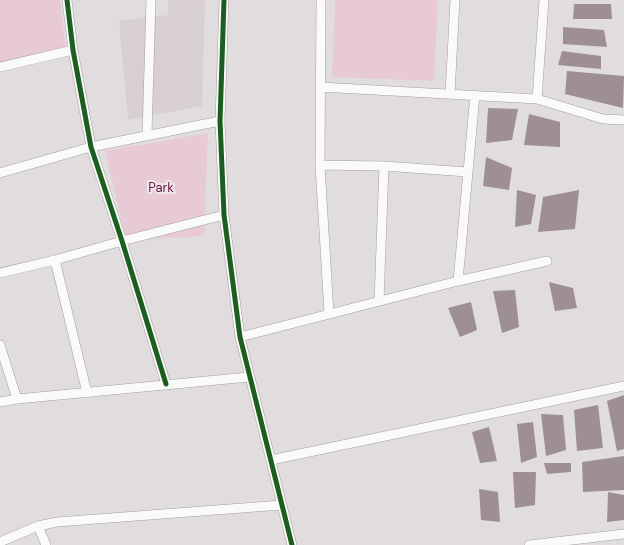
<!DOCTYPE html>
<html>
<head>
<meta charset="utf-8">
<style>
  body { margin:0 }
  canvas { display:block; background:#e1dddf }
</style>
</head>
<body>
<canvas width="624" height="545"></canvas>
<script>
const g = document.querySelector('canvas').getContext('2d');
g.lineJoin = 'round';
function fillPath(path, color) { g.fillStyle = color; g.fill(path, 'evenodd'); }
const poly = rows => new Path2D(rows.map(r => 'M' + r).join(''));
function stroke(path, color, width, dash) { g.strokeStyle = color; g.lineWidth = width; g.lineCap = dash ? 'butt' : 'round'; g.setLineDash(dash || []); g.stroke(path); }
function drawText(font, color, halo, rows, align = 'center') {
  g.font = font + ' "DM Sans",sans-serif'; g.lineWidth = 4; g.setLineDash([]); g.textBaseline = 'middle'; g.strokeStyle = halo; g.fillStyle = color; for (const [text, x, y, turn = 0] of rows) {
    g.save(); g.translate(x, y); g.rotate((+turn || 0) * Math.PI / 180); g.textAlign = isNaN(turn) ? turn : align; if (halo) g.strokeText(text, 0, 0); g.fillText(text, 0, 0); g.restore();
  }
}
fillPath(poly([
  [168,0,205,0,202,106,128,120,119,21,168,15]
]), '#d8cfd3');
fillPath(poly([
  [0,0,60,0,66,50,0,65],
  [335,0,438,0,434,81,332,77],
  [208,133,204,236,126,240,105,151]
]), '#e7cad5');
fillPath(poly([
  [574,4,611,4,612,19,573,19],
  [563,27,604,30,607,47,563,44],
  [562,51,601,56,601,69,558,65],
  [567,71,624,76,623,108,565,94],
  [488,108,518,109,512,140,486,143],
  [529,114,560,122,560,147,524,145],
  [486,157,512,168,509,190,483,186],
  [517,190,536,195,531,224,515,227],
  [579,190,575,229,538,232,543,197],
  [549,282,573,288,577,308,555,311],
  [515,290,519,327,502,333,493,291],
  [471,302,477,330,460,337,448,308],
  [624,395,624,449,617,451,607,401],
  [598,405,603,448,577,451,574,410],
  [541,414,563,415,566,450,546,456],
  [533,422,537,457,521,463,517,424],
  [489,427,497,461,480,463,472,432],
  [624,456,624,490,583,492,582,462],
  [544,463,571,463,571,472,547,474],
  [513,472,536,472,535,505,515,508],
  [479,489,498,492,500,522,481,520],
  [608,492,624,495,624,520,607,522]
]), '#9e8f95');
const street = poly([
  [67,0,73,50,91,147,122,241,166,384],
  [224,0,220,121,224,215,240,337,292,545],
  [321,0,320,165,329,314],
  [0,67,73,50],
  [320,87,537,99,603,119,624,120],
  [450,94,455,0],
  [537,99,544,0],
  [147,135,151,0],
  [320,165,384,166,467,172],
  [0,173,91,147,220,121],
  [55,260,87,393],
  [0,273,55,260,122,241,224,215],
  [458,281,475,95],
  [379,301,384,166],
  [240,337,458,281,547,261],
  [0,345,17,399],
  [0,402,17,399,249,377],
  [271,460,624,386],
  [38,526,46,545],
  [0,542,38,526,57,522,282,505],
  [529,545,624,534]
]);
stroke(street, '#a19fa0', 10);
stroke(street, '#fafafa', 9);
stroke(poly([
  [67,0,73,50,91,147,122,241,166,384],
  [224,0,220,121,224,215,240,337,292,545]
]), '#1b5e20', 5);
drawText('13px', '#6c1541', '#efe9eb', [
  ["Park",161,189]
]);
</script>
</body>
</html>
